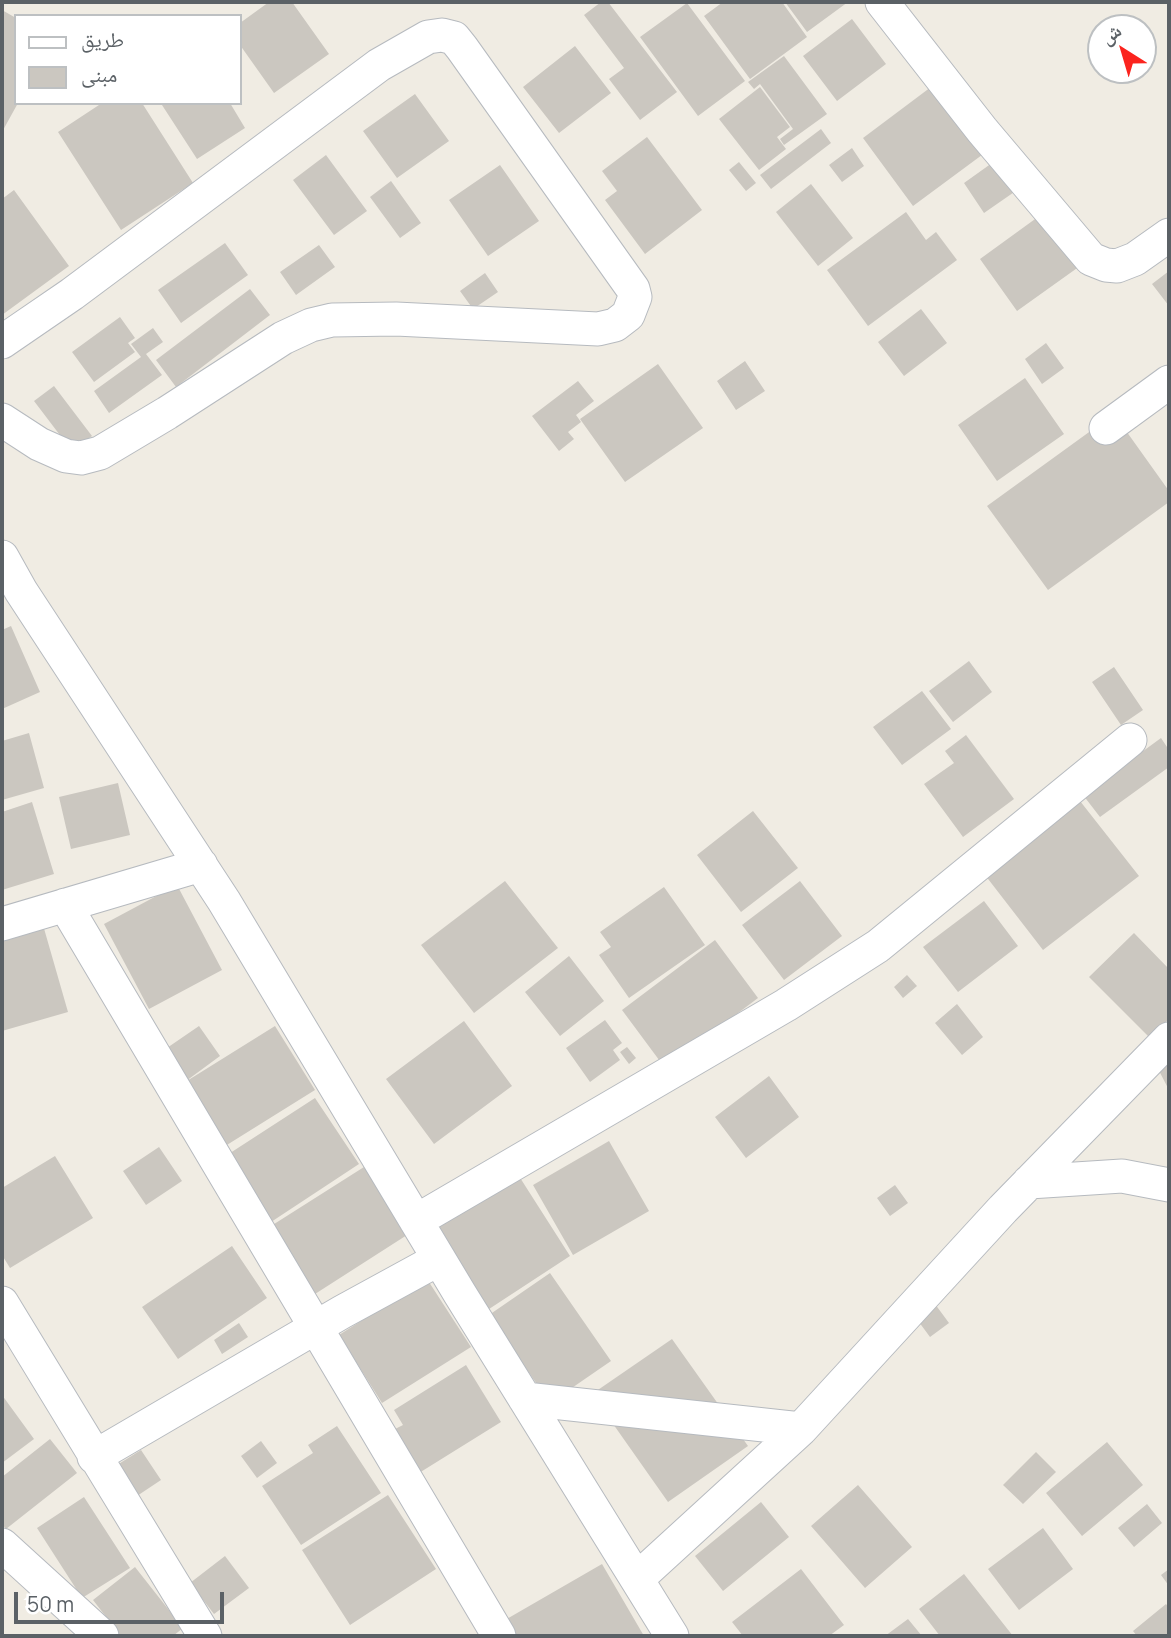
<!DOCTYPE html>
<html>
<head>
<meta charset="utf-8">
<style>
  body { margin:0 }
  #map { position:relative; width:1171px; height:1638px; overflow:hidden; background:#f0ece3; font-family:Manrope,"Noto Naskh Arabic",sans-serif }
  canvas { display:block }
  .frame { position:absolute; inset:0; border:4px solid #5b6166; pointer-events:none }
  .legend { position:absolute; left:14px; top:14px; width:228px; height:91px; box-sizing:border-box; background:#fff; border:2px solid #bdc0c2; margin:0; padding:9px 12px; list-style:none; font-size:21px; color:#5b6166 }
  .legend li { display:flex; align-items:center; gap:14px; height:35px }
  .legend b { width:35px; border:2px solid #bdc0c2 }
  .north { position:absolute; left:1087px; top:14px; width:70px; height:70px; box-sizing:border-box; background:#fff; border:2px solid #bdc0c2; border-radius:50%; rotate:323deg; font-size:19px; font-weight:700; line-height:28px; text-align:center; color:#5b6166 }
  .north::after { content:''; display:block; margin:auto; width:24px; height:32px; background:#fb241e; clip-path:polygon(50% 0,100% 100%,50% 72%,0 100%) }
  .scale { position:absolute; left:14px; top:1592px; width:210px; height:32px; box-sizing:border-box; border:4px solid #5b6166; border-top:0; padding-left:9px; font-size:21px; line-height:24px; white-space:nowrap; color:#5b6166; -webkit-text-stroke:5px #fff; paint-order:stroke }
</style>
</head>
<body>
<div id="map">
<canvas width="1171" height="1638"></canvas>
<div class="frame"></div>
<ul class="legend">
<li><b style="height:9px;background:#fff"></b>طريق</li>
<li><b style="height:19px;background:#cbc7c0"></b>مبنى</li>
</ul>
<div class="north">ش</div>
<div class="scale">50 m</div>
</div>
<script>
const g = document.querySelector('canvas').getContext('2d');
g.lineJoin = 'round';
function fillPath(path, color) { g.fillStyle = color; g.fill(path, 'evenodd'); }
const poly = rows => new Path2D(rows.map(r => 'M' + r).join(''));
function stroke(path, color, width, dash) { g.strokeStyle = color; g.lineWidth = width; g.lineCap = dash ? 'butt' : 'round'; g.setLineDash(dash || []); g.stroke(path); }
fillPath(poly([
  [269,2,292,2,329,54,274,93,240,45,240,23],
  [601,2,608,2,677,92,640,120,609,79,624,68,584,15],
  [723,2,782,2,807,37,750,79,704,16],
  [785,2,848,2,807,32],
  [687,3,745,81,698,116,640,37],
  [2,10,16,18,16,103,18,103,2,132],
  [852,19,886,64,837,101,803,56],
  [575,46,611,93,559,133,523,87],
  [784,56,827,114,784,145,780,139,793,129,760,84,754,89,748,82],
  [760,87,790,127,777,137,786,149,759,170,719,119],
  [931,87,986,152,913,206,863,138],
  [415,94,449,141,397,178,363,131],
  [102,103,142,103,193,183,121,230,58,132],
  [165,103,230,103,245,128,197,159,162,105],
  [821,129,831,143,771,189,760,175],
  [647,137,702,210,645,254,605,200,617,191,602,171],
  [852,148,864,166,842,182,829,165],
  [326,155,367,211,334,235,293,180],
  [999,158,1020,188,984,213,964,183],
  [739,162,756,183,746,191,729,170],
  [500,165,539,221,488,256,449,200],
  [391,181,421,223,400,238,370,197],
  [811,184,853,238,818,266,776,212],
  [14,190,69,266,2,315,2,199],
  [906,212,926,240,936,232,957,260,868,326,827,270],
  [1042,214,1080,266,1017,311,980,259],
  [225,243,248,275,181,323,158,290],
  [319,245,335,267,296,295,280,272],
  [1169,271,1169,306,1152,284],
  [485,273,498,292,473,309,460,291],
  [250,289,270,315,176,387,156,360],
  [921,309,947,343,904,376,878,342],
  [120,317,135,338,128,343,135,352,94,382,72,352],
  [153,328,163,342,146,354,162,375,109,413,94,391,141,357,131,344],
  [1046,343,1064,368,1042,384,1025,359],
  [745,361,765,391,736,410,717,381],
  [658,364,703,428,625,482,580,419],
  [1025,378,1064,434,997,481,958,425],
  [578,381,594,401,576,415,581,422,568,432,574,439,559,451,532,416],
  [54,386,92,436,72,451,34,401],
  [1114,414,1169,491,1169,502,1048,590,987,506],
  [11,626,40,692,2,709,2,630],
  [969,661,992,692,953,722,929,691],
  [1114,667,1143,710,1121,725,1092,682],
  [922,691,951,729,902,765,873,727],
  [29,733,44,788,2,800,2,741],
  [966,735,1014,799,963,837,924,784,954,763,945,751],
  [1161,738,1169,750,1169,767,1100,817,1083,795],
  [118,783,130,835,71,849,59,797],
  [1080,801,1139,876,1043,950,985,875],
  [32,802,54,874,2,890,2,812],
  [753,811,798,868,741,912,697,855],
  [505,881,558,948,474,1013,421,945],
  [800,881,842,936,784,980,742,925],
  [177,885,222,970,149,1009,104,924],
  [664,887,705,945,629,998,599,955,611,947,600,932],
  [984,901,1018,946,958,992,923,947],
  [43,925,68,1012,2,1031,2,937],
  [1134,933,1169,969,1169,1019,1150,1038,1089,977],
  [715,940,758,998,665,1068,622,1010],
  [569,956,604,1001,560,1036,525,992],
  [907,975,917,986,903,998,894,987],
  [957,1004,983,1037,962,1055,935,1023],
  [605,1020,622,1043,613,1050,620,1060,590,1082,566,1048],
  [464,1021,512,1086,434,1144,386,1079],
  [199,1026,220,1056,182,1084,164,1050],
  [275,1026,315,1090,222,1148,182,1084],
  [627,1047,636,1058,629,1064,620,1052],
  [1169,1058,1169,1090,1156,1065],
  [769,1076,799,1117,746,1158,715,1117],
  [315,1098,359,1164,268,1224,224,1157],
  [609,1141,649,1211,573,1255,533,1185],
  [159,1147,182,1181,146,1205,123,1171],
  [55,1156,93,1218,10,1268,2,1255,2,1188],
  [364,1167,407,1235,315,1294,271,1226],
  [517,1173,570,1256,486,1311,432,1228],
  [895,1185,908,1203,890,1216,877,1198],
  [232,1246,267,1298,178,1359,142,1307],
  [550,1273,611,1361,550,1403,489,1315],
  [427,1279,471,1347,382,1403,339,1335],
  [935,1304,949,1323,930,1337,916,1318],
  [239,1323,248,1337,222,1354,214,1340],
  [672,1339,748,1446,668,1502,592,1394],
  [466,1365,501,1422,419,1473,393,1430,403,1425,394,1410],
  [2,1395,34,1439,2,1463],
  [337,1426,381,1493,301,1545,262,1486,313,1453,308,1445],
  [50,1439,77,1473,6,1529,2,1524,2,1477],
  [261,1441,277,1463,257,1478,241,1456],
  [1107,1442,1143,1485,1082,1536,1046,1493],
  [141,1450,161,1480,137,1496,117,1465],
  [1036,1452,1056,1472,1023,1504,1003,1485],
  [858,1485,912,1547,865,1588,811,1526],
  [388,1495,436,1569,350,1625,302,1550],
  [84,1497,130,1568,82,1598,37,1528],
  [761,1502,789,1537,723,1591,695,1556],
  [1147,1504,1162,1523,1134,1547,1118,1528],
  [1043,1528,1073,1569,1019,1610,988,1569],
  [225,1556,249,1588,214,1614,190,1583],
  [602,1564,644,1636,514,1636,505,1620],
  [135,1567,183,1628,173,1636,121,1636,93,1600],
  [801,1569,844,1625,829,1636,743,1636,732,1622],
  [1169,1569,1169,1586,1161,1575],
  [964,1574,1013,1636,940,1636,919,1609],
  [1166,1604,1169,1608,1169,1636,1137,1636,1133,1631],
  [908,1619,922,1636,885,1636]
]), '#cbc7c0');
const street = poly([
  [882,2,982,130,1091,259,1106,265,1117,266,1135,259,1169,235],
  [2,342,72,294,379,65,428,37,442,35,454,38,462,48,633,289,635,297,628,315,615,325,598,329,396,319,332,320,311,325,283,338,167,413,100,453,81,458,66,456,39,444,2,420],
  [1106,428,1169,382],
  [2,557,21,591,224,901,460,1294,672,1636],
  [65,905,499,1636],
  [2,924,201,865],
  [1029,1182,1122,1176,1169,1185],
  [416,1221,786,1005,878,946,1130,740],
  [2,1303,205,1636],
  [525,1399,801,1429],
  [94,1457,342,1312,439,1259],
  [2,1545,102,1636],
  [637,1579,801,1429,1003,1209,1169,1039]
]);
stroke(street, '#b6babf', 35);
stroke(street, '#fff', 33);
</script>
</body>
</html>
